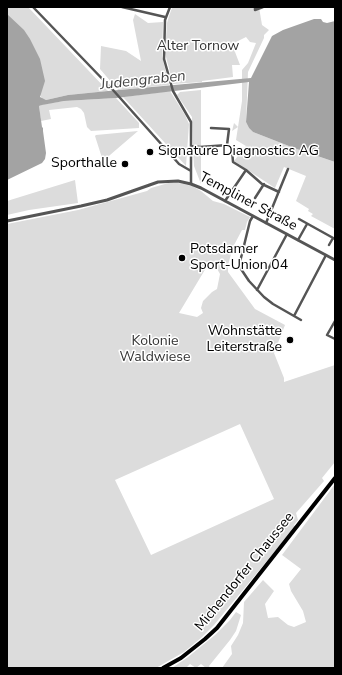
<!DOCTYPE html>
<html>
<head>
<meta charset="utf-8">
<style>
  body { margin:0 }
  #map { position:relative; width:342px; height:675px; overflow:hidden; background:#fff; font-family:"Nunito Sans",sans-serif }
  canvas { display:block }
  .frame { position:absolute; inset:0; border:8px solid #000; pointer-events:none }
</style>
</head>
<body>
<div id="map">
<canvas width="342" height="675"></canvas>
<div class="frame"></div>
</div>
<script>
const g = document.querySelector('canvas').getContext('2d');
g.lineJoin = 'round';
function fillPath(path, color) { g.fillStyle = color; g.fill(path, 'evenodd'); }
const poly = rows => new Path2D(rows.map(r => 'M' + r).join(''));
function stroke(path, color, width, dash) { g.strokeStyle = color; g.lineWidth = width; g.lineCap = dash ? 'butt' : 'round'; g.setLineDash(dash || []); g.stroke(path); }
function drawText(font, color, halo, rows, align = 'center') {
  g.font = font + ' "Nunito Sans",sans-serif'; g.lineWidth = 3; g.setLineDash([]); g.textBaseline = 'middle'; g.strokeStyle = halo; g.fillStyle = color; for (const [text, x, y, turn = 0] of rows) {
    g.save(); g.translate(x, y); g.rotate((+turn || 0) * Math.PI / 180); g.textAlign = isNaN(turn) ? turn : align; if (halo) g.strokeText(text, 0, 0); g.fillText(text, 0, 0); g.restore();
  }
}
fillPath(poly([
  [7,7,28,7,108,91,68,95,46,100,42,99,7,21],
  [181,7,259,7,262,25,269,30,264,35,264,38,248,72,246,122,249,128,253,132,294,148,335,162,335,229,311,216,313,214,308,211,309,209,296,201,306,176,284,167,275,188,234,161,246,146,236,140,238,127,232,131,234,123,238,127,242,101,242,70,248,63,256,43,250,42,246,37,232,44,240,65,232,65,233,77,202,81,202,82,173,84,165,53,167,23,169,16,172,8],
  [135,14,148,23,163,22,162,56,169,85,118,90,100,69,101,46,126,51,141,61,133,20],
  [201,90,201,146,193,146,192,117,177,95,180,92],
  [170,91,185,115,189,124,186,166,123,97],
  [116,98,139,123,139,128,91,131,87,127,84,113,81,109,77,107,49,110,51,119,41,121,39,106,44,104,64,101],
  [138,131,103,161,95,136,96,135],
  [193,149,201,149,201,184,194,166],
  [75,180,78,203,29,210,7,215,7,201],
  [172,182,184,184,192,186,201,191,213,201,224,204,250,217,247,222,245,230,242,230,233,247,228,265,228,272,255,309,285,325,274,353,284,378,284,382,335,365,335,462,322,478,324,481,296,513,298,520,294,525,295,527,214,625,201,638,184,652,156,668,7,668,7,224,78,210,147,191,151,188],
  [209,263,216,267,220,274,217,289,212,292,203,301,201,308,203,313,197,317,179,313],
  [240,424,274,499,151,555,115,480],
  [335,484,335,668,222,668,232,654,231,646,238,635,243,623,244,602,263,580,274,591,265,604,268,618,278,617,288,625,294,627,306,622,303,611,291,591,289,584,301,569,282,555],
  [236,612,241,615,236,631,230,640,209,666,210,668,206,668,201,664,196,668,190,664,186,668,172,668,188,657,215,635,230,620]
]), '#dcdcdc');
fillPath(poly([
  [7,14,24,30,30,39,40,59,45,81,40,97,46,100,68,95,108,91,251,78,272,36,283,30,314,19,321,19,323,22,327,23,335,21,335,162,294,148,253,132,249,128,246,122,249,82,116,98,64,101,42,105,39,106,42,127,43,128,43,131,46,153,45,159,42,163,7,180]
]), '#a3a3a3');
stroke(poly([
  [33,7,113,90,179,164,191,171],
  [122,7,165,17],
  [170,7,165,20,164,59,173,91,191,122,191,184],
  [255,7,255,10,263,7],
  [211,128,229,129,227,145],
  [191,146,200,147,228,145,232,150,233,162,246,170,225,201],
  [246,170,262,184,279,192],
  [255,198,264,184],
  [253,216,250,221,239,266,249,281,264,297,273,304,301,320],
  [299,219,335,239],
  [266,223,288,169],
  [298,240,307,224],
  [329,245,333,238],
  [257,290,287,234],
  [294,316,326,255],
  [335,321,327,335,335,339]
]), '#555', 2.5);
stroke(poly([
  [7,221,81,206,107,200,158,182,178,181,191,184,201,188,335,260]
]), '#555', 3);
stroke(poly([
  [163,668,181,658,205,639,217,628,335,478]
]), '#000', 4);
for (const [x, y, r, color] of [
  [150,152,4,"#000"],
  [125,164,4,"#000"],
  [182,258,4,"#000"],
  [290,340,4,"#000"]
]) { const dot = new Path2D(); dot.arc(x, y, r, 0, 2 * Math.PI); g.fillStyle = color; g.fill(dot); stroke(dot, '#fff', 1.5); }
drawText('14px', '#333', '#fff', [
  ["Alter Tornow",198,47],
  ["Kolonie",155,342],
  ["Waldwiese",155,358]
]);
drawText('14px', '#000', '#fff', [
  ["Signature Diagnostics AG",158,152],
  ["Sporthalle",117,164,"right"],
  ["Potsdamer",190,250],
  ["Sport-Union 04",190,266],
  ["Wohnstätte",282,332,"right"],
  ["Leiterstraße",282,348,"right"]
], 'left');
drawText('14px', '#000', '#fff', [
  ["Templiner Straße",248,202,28],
  ["Michendorfer Chaussee",245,572,-51]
]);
drawText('italic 15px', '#444', '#fff', [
  ["Judengraben",143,81,-6]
]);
</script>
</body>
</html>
